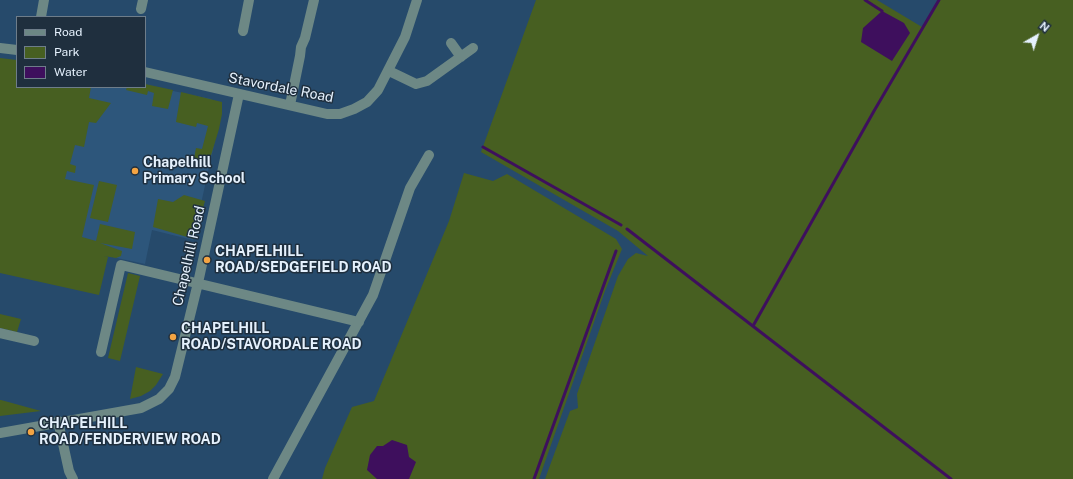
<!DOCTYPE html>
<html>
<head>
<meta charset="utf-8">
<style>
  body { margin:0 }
  #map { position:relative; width:1073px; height:479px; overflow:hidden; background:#264a6b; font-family:"Public Sans",sans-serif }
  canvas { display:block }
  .legend { position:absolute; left:16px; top:16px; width:130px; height:72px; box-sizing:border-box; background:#1f2f3e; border:1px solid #6e7d8a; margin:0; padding:5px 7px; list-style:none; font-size:12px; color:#e5f1fd }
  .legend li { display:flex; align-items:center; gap:8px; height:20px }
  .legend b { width:20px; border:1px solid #6e7d8a }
  .north { position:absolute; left:1017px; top:16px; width:40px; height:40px; -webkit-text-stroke:3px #1f2f3e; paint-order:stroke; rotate:39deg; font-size:11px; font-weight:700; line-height:16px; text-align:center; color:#e5f1fd }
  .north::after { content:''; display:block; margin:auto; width:14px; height:18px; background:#e5f1fd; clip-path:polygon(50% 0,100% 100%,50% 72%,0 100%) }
</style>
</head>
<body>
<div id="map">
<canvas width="1073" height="479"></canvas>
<ul class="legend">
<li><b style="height:5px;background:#6d8885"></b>Road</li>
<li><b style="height:11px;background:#475f21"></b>Park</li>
<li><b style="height:11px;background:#3e0f5d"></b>Water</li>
</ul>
<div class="north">N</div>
</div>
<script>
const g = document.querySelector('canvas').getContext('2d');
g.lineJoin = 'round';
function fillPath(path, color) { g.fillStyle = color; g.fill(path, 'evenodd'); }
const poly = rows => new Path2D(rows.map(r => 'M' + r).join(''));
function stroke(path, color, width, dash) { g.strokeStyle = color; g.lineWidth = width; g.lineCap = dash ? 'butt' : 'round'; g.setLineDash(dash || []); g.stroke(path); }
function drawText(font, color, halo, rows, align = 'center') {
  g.font = font + ' "Public Sans",sans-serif'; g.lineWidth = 3; g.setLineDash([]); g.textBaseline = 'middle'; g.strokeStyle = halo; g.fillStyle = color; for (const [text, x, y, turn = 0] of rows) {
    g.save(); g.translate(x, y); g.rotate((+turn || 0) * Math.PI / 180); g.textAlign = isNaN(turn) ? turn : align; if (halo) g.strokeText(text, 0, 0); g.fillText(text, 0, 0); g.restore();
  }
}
fillPath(poly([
  [0,60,17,87,145,87,145,85,211,99,221,113,193,240,152,230,145,264,47,243]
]), '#2d567b');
fillPath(poly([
  [536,0,877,0,922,27,940,0,1073,0,1073,479,545,479,570,411,578,408,577,394,618,276,628,259,636,253,648,256,618,231,481,152],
  [0,58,17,60,17,87,91,87,89,98,111,103,96,123,89,122,84,147,75,145,70,164,76,166,75,173,67,171,65,179,94,185,82,237,96,241,100,224,135,232,132,249,100,243,122,251,121,256,116,258,104,256,108,257,99,295,0,273],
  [145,84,173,90,168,109,152,106,154,93,148,91,147,95,126,90,127,87,145,87],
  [181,92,222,102,222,114,219,129,209,162,194,158,196,148,202,149,208,126,197,123,196,127,176,122],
  [464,173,493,181,507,174,616,239,622,249,605,291,539,479,322,479,325,468,352,407,374,401,449,221],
  [99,181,117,185,108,222,90,218],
  [184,195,205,201,194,239,153,227,158,199,173,202],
  [128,273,140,276,120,361,108,358],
  [0,314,21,319,17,332,0,328],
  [136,367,163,374,156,385,150,391,141,396,130,399],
  [0,400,1,400,41,411,0,416]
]), '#475f21');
fillPath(poly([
  [882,11,904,23,910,33,892,61,861,42,863,28],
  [392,440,407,445,409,457,416,462,409,479,377,479,367,470,370,455,377,446,383,446]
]), '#3e0f5d');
stroke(poly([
  [865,0,882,11],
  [483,147,621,225],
  [627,229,951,479],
  [753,326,874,111,939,0],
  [534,479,616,251]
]), '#3e0f5d', 3);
stroke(poly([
  [141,9,143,0],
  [41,17,44,0],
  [243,31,249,0],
  [451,43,461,57],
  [0,48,17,50],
  [389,71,416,84,427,81,473,48],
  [145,72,327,114,340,114,354,109,367,102,378,90,405,37,417,0],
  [290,105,300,56,301,47,305,38,314,0],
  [0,333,34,341],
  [101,352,121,265,359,322],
  [58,421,69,471,73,479],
  [0,433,141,408,159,399,169,389,175,377,198,283,239,94],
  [273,479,373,295,410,188,429,155]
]), '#6d8885', 10);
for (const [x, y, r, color] of [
  [135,171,4,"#f4a443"],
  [207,260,4,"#f4a443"],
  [173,337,4,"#f4a443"],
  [31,432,4,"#f4a443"]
]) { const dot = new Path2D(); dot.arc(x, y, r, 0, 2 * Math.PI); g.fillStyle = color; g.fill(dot); stroke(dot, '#1f2f3e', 1.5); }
drawText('14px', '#e5f1fd', '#1f2f3e', [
  ["Stavordale Road",281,88,11],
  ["Chapelhill Road",189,256,-77]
]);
drawText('bold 14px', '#e5f1fd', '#1f2f3e', [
  ["Chapelhill",143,163],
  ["Primary School",143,179],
  ["CHAPELHILL",215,252],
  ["ROAD/SEDGEFIELD ROAD",215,268],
  ["CHAPELHILL",181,329],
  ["ROAD/STAVORDALE ROAD",181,345],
  ["CHAPELHILL",39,424],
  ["ROAD/FENDERVIEW ROAD",39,440]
], 'left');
</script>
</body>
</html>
